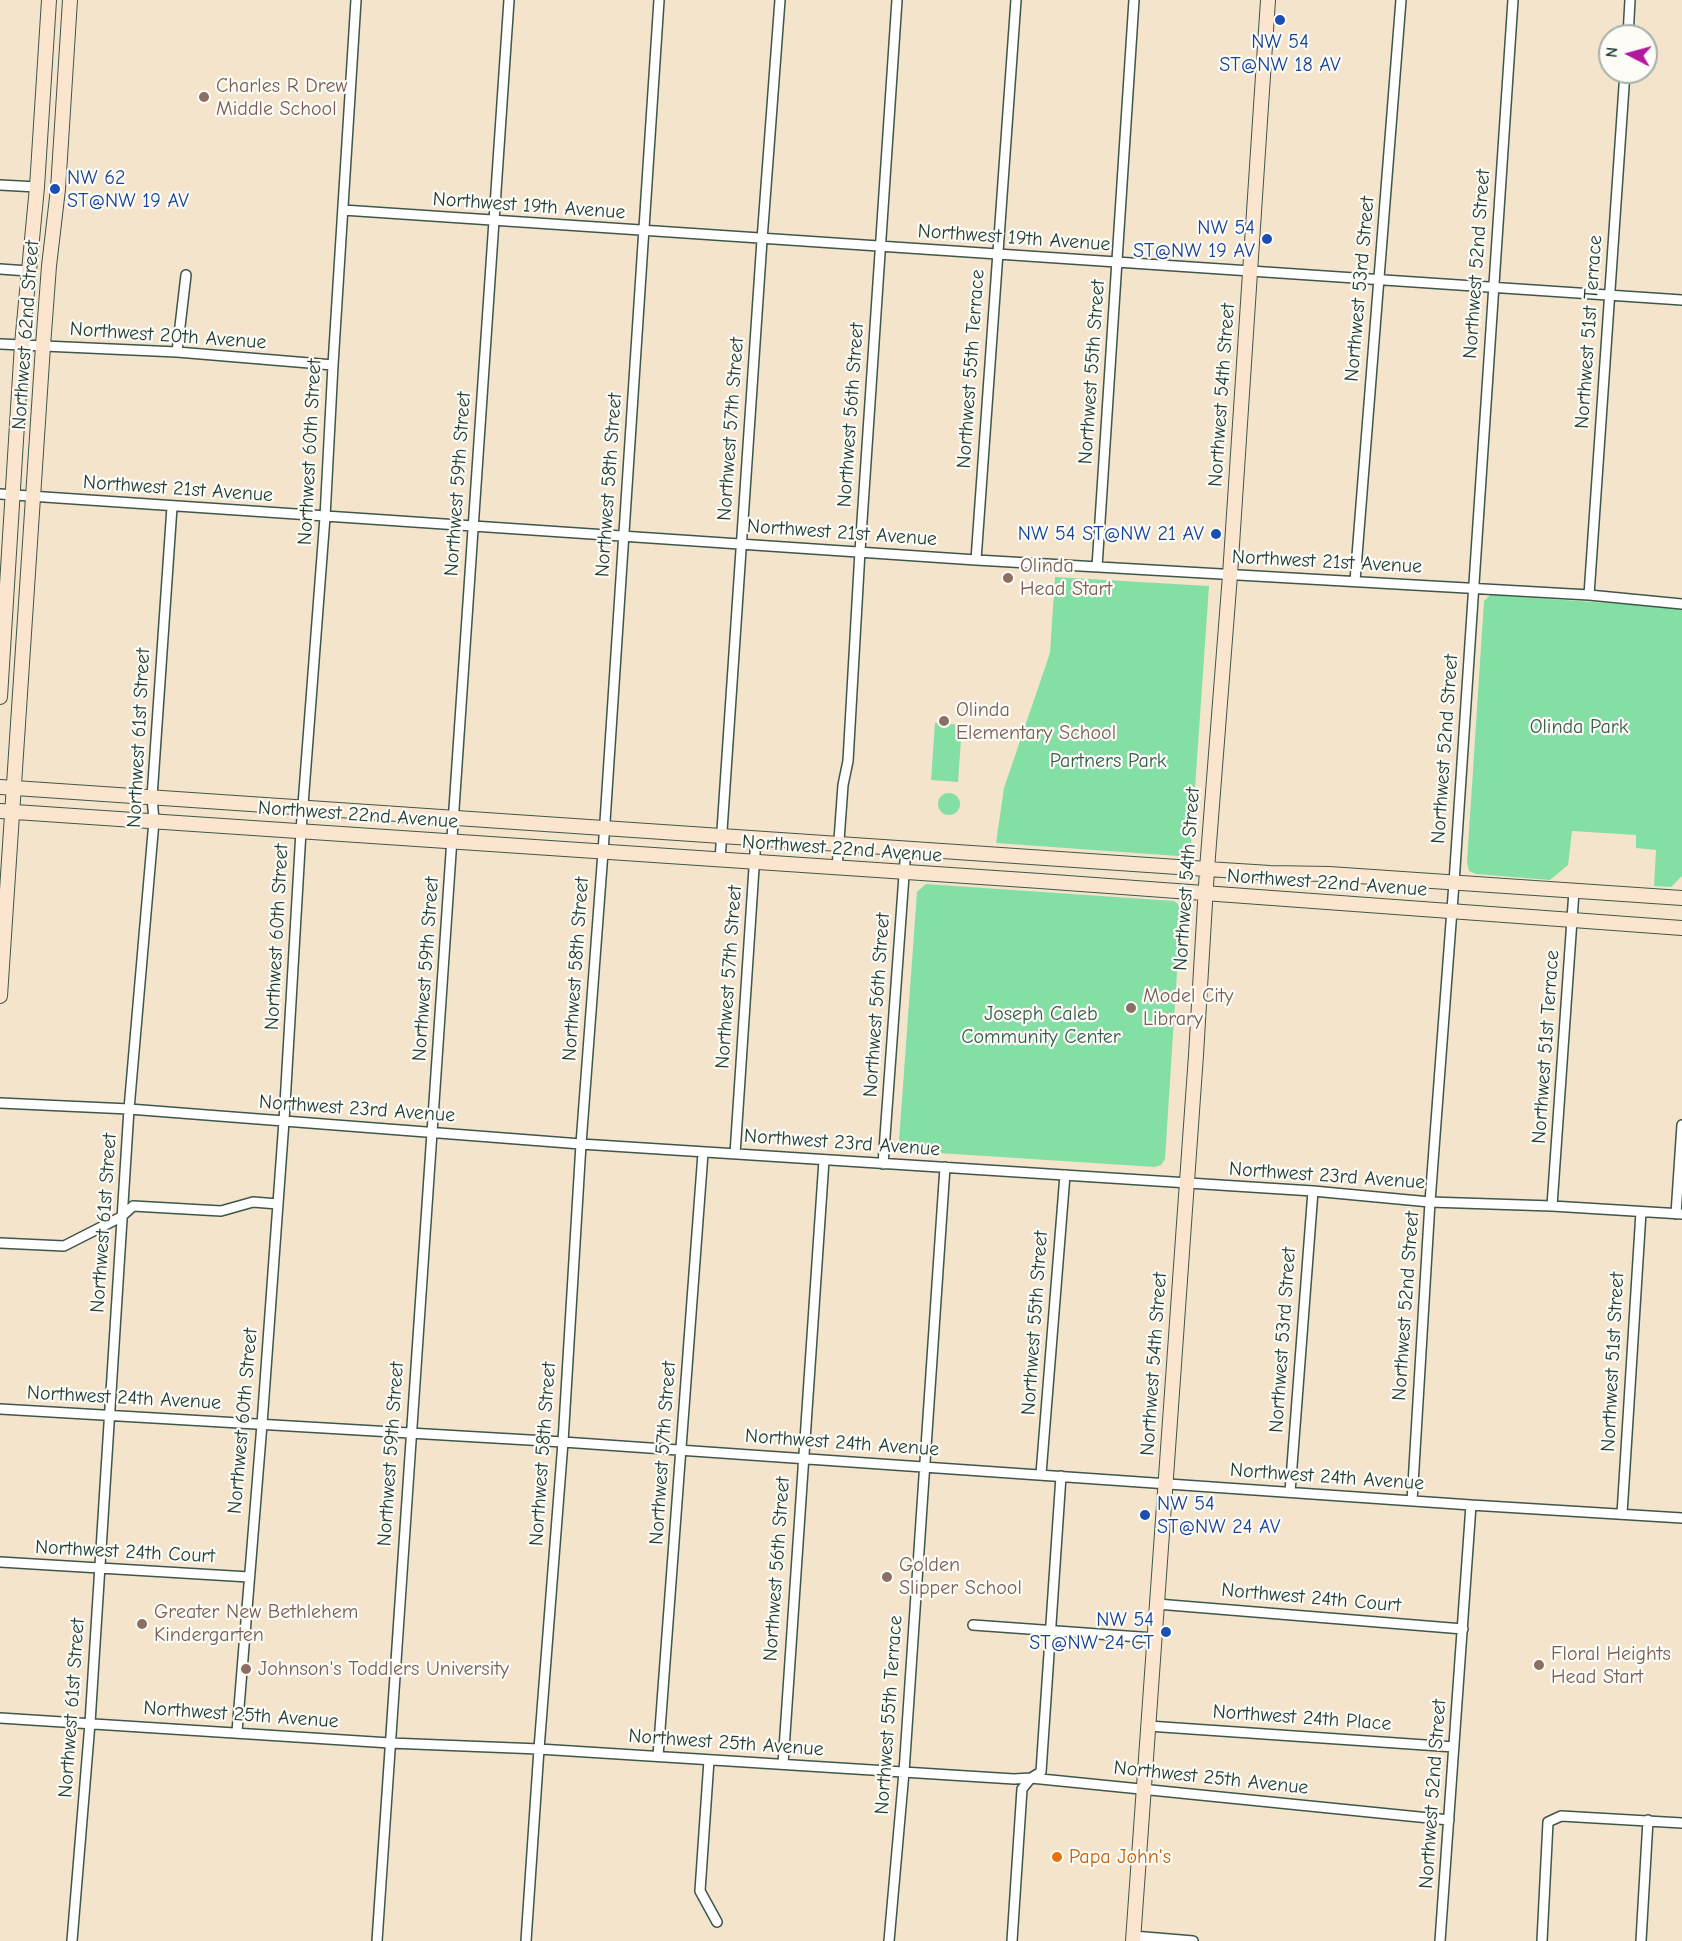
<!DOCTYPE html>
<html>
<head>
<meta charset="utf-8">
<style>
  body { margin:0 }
  #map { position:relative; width:1682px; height:1941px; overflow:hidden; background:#f4e4cc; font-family:"Comic Neue",sans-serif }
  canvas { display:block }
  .north { position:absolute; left:1598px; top:24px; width:60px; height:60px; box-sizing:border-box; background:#fdfcf7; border:2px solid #a4b0a9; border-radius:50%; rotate:276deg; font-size:16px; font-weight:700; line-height:24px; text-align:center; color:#1f3d34 }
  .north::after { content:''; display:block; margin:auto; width:21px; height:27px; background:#b5179e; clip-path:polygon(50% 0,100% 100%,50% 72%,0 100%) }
</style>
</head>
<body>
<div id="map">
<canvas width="1682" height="1941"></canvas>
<div class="north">N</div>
</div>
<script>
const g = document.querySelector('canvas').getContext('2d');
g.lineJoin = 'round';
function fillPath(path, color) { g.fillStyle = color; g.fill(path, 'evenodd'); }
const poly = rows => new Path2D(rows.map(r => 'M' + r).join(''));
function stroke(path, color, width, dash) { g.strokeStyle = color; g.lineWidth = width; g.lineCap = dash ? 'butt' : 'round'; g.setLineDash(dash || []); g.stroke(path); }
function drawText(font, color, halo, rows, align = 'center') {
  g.font = font + ' "Comic Neue",sans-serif'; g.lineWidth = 4.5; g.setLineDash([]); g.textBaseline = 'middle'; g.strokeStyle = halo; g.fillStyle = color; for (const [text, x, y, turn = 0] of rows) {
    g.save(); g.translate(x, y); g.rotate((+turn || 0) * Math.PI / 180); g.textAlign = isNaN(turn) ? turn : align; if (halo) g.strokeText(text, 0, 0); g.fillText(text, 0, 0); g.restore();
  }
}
fillPath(poly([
  [1055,577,1209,586,1191,846,1184,855,1178,856,996,843,1004,788,1050,653],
  [1490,595,1682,608,1682,876,1671,887,1654,886,1656,850,1636,848,1636,835,1572,831,1568,865,1550,880,1476,874,1469,871,1467,862,1484,601],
  [935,723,962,725,958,782,931,780],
  '938 804a11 11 0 1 1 22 0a11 11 0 1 1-22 0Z',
  [926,884,1174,901,1178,904,1181,910,1165,1159,1161,1165,1155,1167,908,1151,902,1148,899,1141,917,892]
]), '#84dfa5');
const minor = poly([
  [1628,36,1630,0],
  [0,185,37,187],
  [343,210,1682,300],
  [0,269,28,271],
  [0,344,177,352,333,365],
  [177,352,186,275],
  [0,494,976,560,1589,595,1682,604],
  [976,560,1016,0],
  [1097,567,1134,0],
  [1355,581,1401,0],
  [1589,595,1625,72],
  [720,860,762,240,780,0],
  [837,868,843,785,848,761,860,551,897,0],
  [0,1103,129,1109,581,1144,1313,1191,1430,1202,1552,1206,1682,1214],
  [735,1154,756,838],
  [883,1164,906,848],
  [1552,1206,1574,891],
  [1676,1214,1682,1125],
  [0,1243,64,1246,121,1217,133,1206,221,1211,253,1202,278,1204],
  [0,1409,563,1442,1471,1505,1682,1518],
  [1041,1474,1065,1175],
  [1290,1492,1313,1191],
  [1412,1501,1430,1202,1454,883,1513,0],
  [1622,1514,1641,1212],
  [0,1562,249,1577],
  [1157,1604,1463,1629],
  [973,1625,1154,1638],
  [0,1718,390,1743,539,1749,1014,1779,1031,1778,1449,1820],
  [1148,1726,1454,1747],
  [237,1732,262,1424,284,1121,301,831,325,517,333,365,356,0],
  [658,1756,703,1153],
  [709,1760,700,1891,717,1922],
  [783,1764,824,1160],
  [1133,1936,1193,1941],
  [72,1941,90,1723,129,1109,154,821,152,797,172,507],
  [377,1941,509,0],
  [526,1941,539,1749,563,1442,581,1144,603,852,659,0],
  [889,1941,904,1772,945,1167],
  [1012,1941,1022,1789,1031,1778,1041,1772,1061,1476],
  [1440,1941,1471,1505],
  [1542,1941,1548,1822,1561,1816,1682,1823],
  [1641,1941,1648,1820]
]);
const secondary = poly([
  [0,697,22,344,37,187,49,0],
  [0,787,1207,869,1270,873,1329,874,1682,898],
  [0,811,1040,881,1682,928],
  [0,996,43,346,49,266,58,189,70,0],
  [1133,1941,1196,1055,1207,869,1230,575,1268,0]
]);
stroke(minor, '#3f564b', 12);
stroke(secondary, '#3f564b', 16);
stroke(minor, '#fff', 9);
stroke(secondary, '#fbe5cf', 14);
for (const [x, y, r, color] of [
  [1280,20,6,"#1a4fb4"],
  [204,97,6,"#8d6e63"],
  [55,189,6,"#1a4fb4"],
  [1267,239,6,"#1a4fb4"],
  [1216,534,6,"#1a4fb4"],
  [1008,578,6,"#8d6e63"],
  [944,721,6,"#8d6e63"],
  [1131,1008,6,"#8d6e63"],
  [1145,1515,6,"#1a4fb4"],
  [887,1577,6,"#8d6e63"],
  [142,1624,6,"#8d6e63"],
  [1166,1632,6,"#1a4fb4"],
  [1539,1665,6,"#8d6e63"],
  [246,1669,6,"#8d6e63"],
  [1057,1857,6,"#e8710a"]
]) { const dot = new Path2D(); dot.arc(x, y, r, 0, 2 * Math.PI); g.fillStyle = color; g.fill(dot); stroke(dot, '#fdfcf7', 2); }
drawText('20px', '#164399', '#fdfcf7', [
  ["NW 54",1280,42,"center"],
  ["ST@NW 18 AV",1280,65,"center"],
  ["NW 62",67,178,"left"],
  ["ST@NW 19 AV",67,201,"left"],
  ["NW 54",1255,228],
  ["ST@NW 19 AV",1255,251],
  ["NW 54 ST@NW 21 AV",1204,534],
  ["NW 54",1157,1504,"left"],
  ["ST@NW 24 AV",1157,1527,"left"],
  ["NW 54",1154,1620],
  ["ST@NW 24 CT",1154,1643]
], 'right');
drawText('20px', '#785e54', '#fdfcf7', [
  ["Charles R Drew",216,86],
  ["Middle School",216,109],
  ["Olinda",1020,566],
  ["Head Start",1020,589],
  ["Olinda",956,710],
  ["Elementary School",956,733],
  ["Model City",1143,996],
  ["Library",1143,1019],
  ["Golden",899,1565],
  ["Slipper School",899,1588],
  ["Greater New Bethlehem",154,1612],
  ["Kindergarten",154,1635],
  ["Floral Heights",1551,1654],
  ["Head Start",1551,1677],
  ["Johnson's Toddlers University",258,1669]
], 'left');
drawText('20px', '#1f3d34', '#fdfcf7', [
  ["Northwest 19th Avenue",529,206,4],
  ["Northwest 19th Avenue",1014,238,4],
  ["Northwest 52nd Street",1477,264,-86],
  ["Northwest 53rd Street",1360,289,-85],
  ["Northwest 51st Terrace",1589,332,-86],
  ["Northwest 62nd Street",26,335,-86],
  ["Northwest 20th Avenue",168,336,4],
  ["Northwest 55th Terrace",971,369,-86],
  ["Northwest 55th Street",1092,372,-86],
  ["Northwest 54th Street",1222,395,-86],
  ["Northwest 56th Street",851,415,-86],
  ["Northwest 57th Street",731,429,-86],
  ["Northwest 60th Street",310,452,-87],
  ["Northwest 59th Street",458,484,-86],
  ["Northwest 58th Street",609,485,-86],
  ["Northwest 21st Avenue",178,489,4],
  ["Northwest 21st Avenue",842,533,4],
  ["Northwest 21st Avenue",1327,562,3],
  ["Northwest 61st Street",139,738,-87],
  ["Northwest 52nd Street",1445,749,-86],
  ["Northwest 22nd Avenue",358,815,4],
  ["Northwest 22nd Avenue",842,849,4],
  ["Northwest 54th Street",1187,879,-86],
  ["Northwest 22nd Avenue",1327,883,4],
  ["Northwest 60th Street",277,937,-87],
  ["Northwest 59th Street",426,969,-86],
  ["Northwest 58th Street",576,969,-86],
  ["Northwest 57th Street",729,977,-86],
  ["Northwest 56th Street",877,1005,-86],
  ["Northwest 51st Terrace",1546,1047,-86],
  ["Northwest 23rd Avenue",357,1109,4],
  ["Northwest 23rd Avenue",842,1143,4],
  ["Northwest 23rd Avenue",1327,1176,4],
  ["Northwest 61st Street",104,1223,-86],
  ["Northwest 52nd Street",1406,1306,-86],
  ["Northwest 55th Street",1035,1323,-86],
  ["Northwest 53rd Street",1283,1340,-86],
  ["Northwest 51st Street",1613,1362,-87],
  ["Northwest 54th Street",1154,1364,-86],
  ["Northwest 24th Avenue",124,1398,3],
  ["Northwest 60th Street",243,1421,-85],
  ["Northwest 24th Avenue",842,1443,4],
  ["Northwest 57th Street",663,1453,-86],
  ["Northwest 59th Street",391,1454,-86],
  ["Northwest 58th Street",543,1454,-86],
  ["Northwest 24th Avenue",1327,1477,4],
  ["Northwest 24th Court",125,1552,3],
  ["Northwest 56th Street",777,1569,-86],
  ["Northwest 24th Court",1311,1598,5],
  ["Northwest 61st Street",72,1708,-86],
  ["Northwest 25th Avenue",241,1715,4],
  ["Northwest 55th Terrace",889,1715,-86],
  ["Northwest 24th Place",1302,1718,4],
  ["Northwest 25th Avenue",726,1743,4],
  ["Northwest 25th Avenue",1211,1778,6],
  ["Northwest 52nd Street",1433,1794,-86]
]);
drawText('20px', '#335d4b', '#fdfcf7', [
  ["Olinda Park",1579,727],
  ["Partners Park",1108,761],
  ["Joseph Caleb",1041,1014],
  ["Community Center",1041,1037]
]);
drawText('20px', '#c56008', '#fdfcf7', [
  ["Papa John's",1069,1857]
], 'left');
</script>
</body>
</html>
